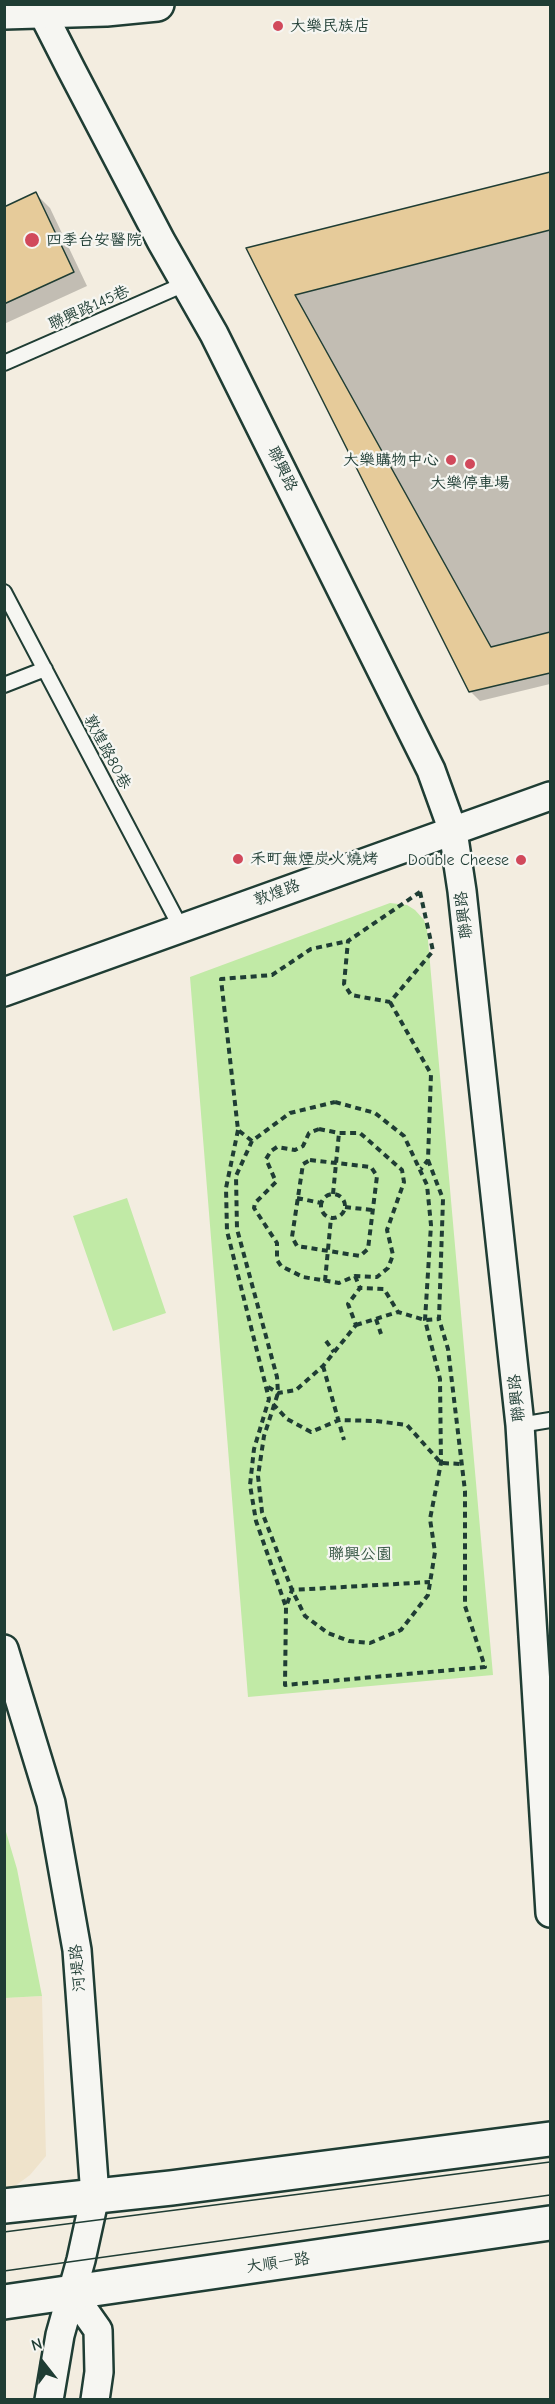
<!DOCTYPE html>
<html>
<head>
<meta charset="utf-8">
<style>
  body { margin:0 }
  #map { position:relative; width:555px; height:2404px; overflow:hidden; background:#f3ede0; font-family:"Comic Neue",sans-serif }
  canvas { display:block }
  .frame { position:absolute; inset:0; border:6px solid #1f3d34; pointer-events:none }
  .north { position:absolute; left:12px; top:2332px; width:60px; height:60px; -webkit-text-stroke:4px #f6f6f2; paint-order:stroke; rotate:343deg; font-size:16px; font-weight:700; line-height:24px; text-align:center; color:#1f3d34 }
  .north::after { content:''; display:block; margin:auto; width:21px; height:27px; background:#1f3d34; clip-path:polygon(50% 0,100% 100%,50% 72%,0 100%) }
</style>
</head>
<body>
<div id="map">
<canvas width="555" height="2404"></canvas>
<div class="frame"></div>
<div class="north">N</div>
</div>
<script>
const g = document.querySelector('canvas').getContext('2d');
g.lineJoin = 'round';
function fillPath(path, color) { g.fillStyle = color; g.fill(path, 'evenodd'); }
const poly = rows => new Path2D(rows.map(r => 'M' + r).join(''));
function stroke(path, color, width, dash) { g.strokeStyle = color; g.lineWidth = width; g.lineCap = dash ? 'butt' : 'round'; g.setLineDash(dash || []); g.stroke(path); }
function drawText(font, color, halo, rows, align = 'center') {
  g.font = font + ' "Comic Neue","LXGW WenKai TC",sans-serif'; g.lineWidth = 4.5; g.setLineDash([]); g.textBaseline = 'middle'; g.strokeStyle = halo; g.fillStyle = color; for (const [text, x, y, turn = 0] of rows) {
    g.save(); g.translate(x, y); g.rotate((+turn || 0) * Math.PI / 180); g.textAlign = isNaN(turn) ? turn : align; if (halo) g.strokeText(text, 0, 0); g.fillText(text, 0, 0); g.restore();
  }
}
fillPath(poly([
  [42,1996,46,2156,30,2175,15,2186,5,2190,5,1998]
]), '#efe3cb');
fillPath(poly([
  [390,903,407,905,415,910,424,920,427,929,493,1675,248,1697,190,977],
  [127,1198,166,1313,113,1331,73,1216],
  [4,1825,17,1869,42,1996,5,1998]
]), '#c1eaa6');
fillPath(poly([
  [550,174,550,684,480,701,470,691,248,249],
  [36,194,50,208,87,286,4,324,4,209]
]), '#0003');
const building = poly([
  [550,172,550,673,469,692,246,248,550,172],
  [36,192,74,272,4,304,4,207,36,192],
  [550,230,550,632,491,647,295,295,550,230]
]);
fillPath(building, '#e6cb9a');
stroke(building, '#1f3d34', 1.5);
const service = poly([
  [4,363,187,283],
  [4,592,181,928],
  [4,685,45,669],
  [520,1425,550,1420]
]);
const minor = poly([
  [41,4,42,12,71,69,161,241,214,334,431,770,453,831,462,891,520,1425,550,1913],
  [4,992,550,796],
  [4,1649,51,1803,77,1950,95,2196,81,2260,60,2335,49,2400],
  [72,2293,98,2330,99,2372,95,2400]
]);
const tertiary = poly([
  [4,12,106,9,157,4],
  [4,2206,171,2188,550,2139],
  [4,2302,550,2223]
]);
stroke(service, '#1f3d34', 18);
stroke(minor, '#1f3d34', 32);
stroke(tertiary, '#1f3d34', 38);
stroke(poly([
  [420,892,433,951,390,1002,351,995,344,984,348,941,420,892],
  [390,1002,431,1074,428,1160,421,1169],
  [335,1102,375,1113,404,1136,427,1185,431,1225,425,1320,440,1379,441,1463,430,1519,435,1552,428,1595,401,1630,370,1643,349,1641,328,1633,305,1616,292,1590,262,1512,258,1476,264,1436,278,1393,277,1377,237,1229,236,1176,252,1141,290,1113,335,1102],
  [319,1129,339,1133,360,1133,402,1170,404,1182,387,1230,393,1255,388,1268,377,1277,355,1276,339,1283,303,1277,281,1266,277,1260,277,1243,254,1208,255,1203,276,1182,266,1159,271,1151,277,1147,295,1150,303,1146,309,1133,319,1129],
  [238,1130,226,1188,227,1231,269,1399,254,1449,250,1485,256,1521,286,1607],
  [252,1141,238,1130,221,979,272,975,311,949,348,941],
  [310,1160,371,1167,377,1176,368,1249,360,1256,297,1246,292,1237,303,1164,310,1160],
  [428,1160,443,1199,439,1319,448,1349,465,1491,465,1606,485,1667,285,1685,286,1607,292,1590,430,1582],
  '321 1206a12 12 0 1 1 24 0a12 12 0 1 1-24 0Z',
  [333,1194,339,1133],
  [297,1198,321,1203],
  [345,1207,372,1210],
  [355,1276,360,1288],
  [325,1281,331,1218],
  [376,1319,381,1334],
  [356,1325,398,1312],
  [326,1341,334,1352],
  [323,1366,344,1440],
  [268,1387,278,1393,296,1390,323,1366,356,1325,348,1304,360,1288,384,1289,398,1312,425,1320,439,1319],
  [273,1404,287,1419,311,1432,339,1420,376,1421,407,1425,441,1463,462,1464]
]), '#1f3d34', 4, [6, 4.5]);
stroke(service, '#f6f6f2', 14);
stroke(minor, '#f6f6f2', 27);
stroke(tertiary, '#f6f6f2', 33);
stroke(poly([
  [4,2232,550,2162],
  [4,2271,550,2195]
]), '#1f3d34', 1.5);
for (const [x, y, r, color] of [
  [278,26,6,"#d1495b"],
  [32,240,8,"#d1495b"],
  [451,460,6,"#d1495b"],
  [470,464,6,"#d1495b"],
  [238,859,6,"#d1495b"],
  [521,860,6,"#d1495b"]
]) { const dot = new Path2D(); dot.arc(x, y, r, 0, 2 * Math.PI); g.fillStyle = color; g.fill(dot); stroke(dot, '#f6f6f2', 2); }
drawText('16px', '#1f3d34', '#f6f6f2', [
  ["大樂民族店",290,26],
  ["四季台安醫院",46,240],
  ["大樂購物中心",439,460,"right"],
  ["大樂停車場",470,483,"center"],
  ["禾町無煙炭火燒烤",250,859],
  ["Double Cheese",509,860,"right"]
], 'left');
drawText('16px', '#1f3d34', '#f6f6f2', [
  ["聯興路145巷",89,308,-24],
  ["聯興路",282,469,64],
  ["敦煌路80巷",107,752,62],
  ["敦煌路",277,893,-20],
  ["聯興路",464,915,-97],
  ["聯興路",517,1398,-96],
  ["河堤路",78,1968,-95],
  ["大順一路",278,2263,-8]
]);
drawText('16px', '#375745', '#f6f6f2', [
  ["聯興公園",360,1554]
]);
</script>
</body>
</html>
